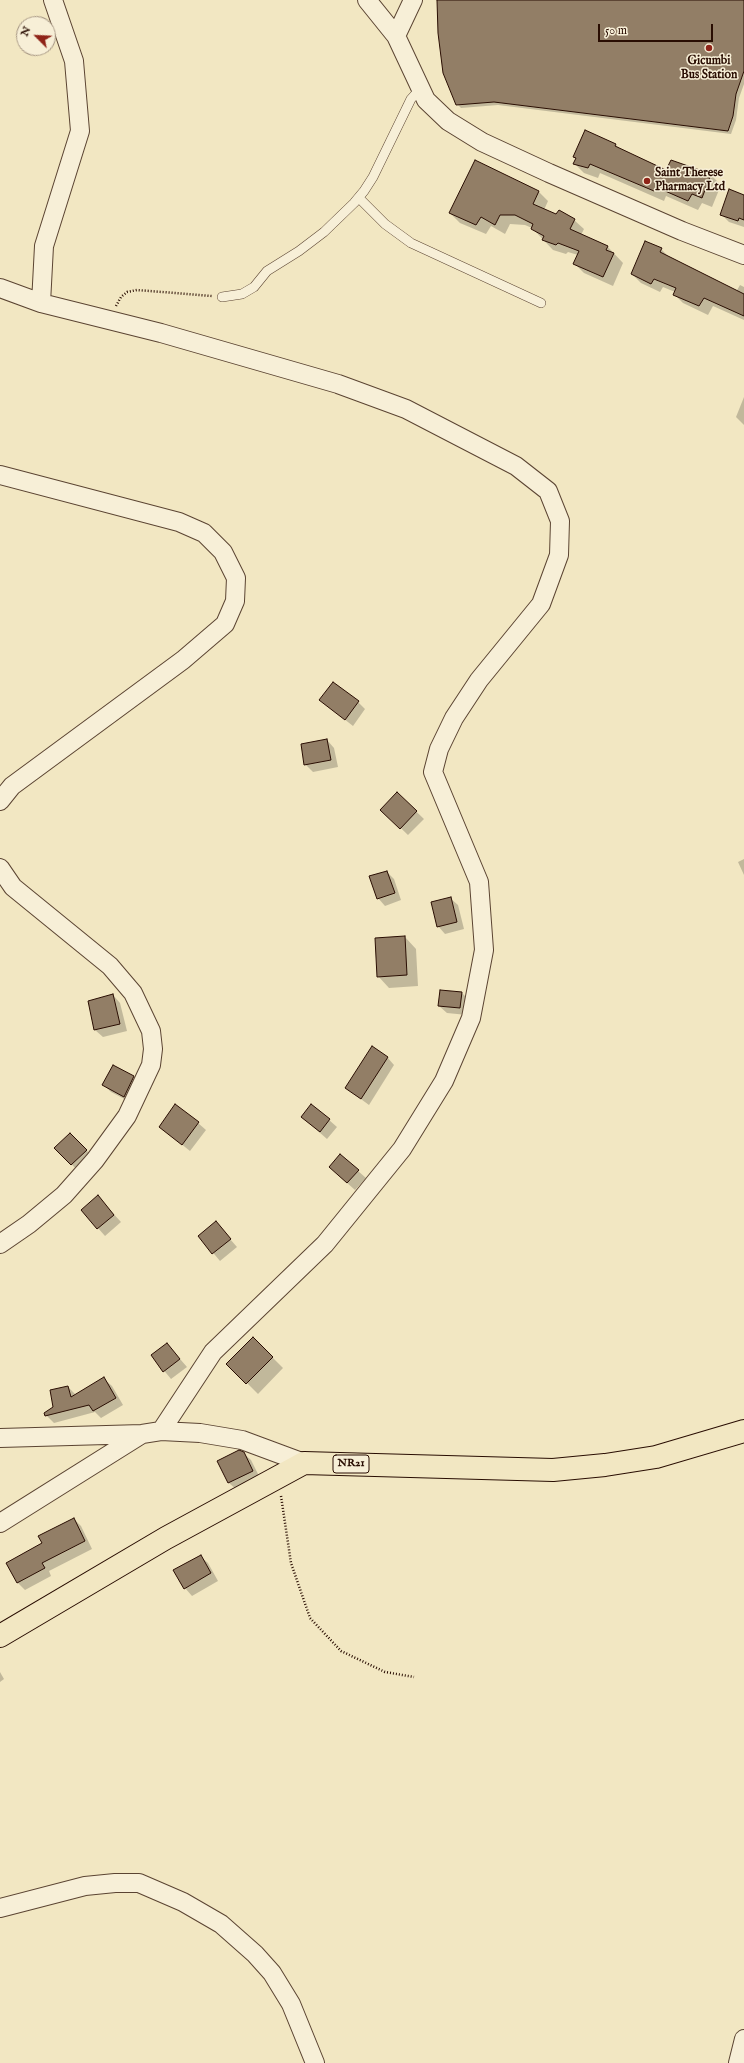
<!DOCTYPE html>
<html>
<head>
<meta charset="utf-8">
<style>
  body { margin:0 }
  #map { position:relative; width:744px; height:2063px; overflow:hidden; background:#f2e7c2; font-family:"IM FELL English",serif }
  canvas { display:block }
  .north { position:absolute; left:16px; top:16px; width:40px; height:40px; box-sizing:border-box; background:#f7efd7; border:1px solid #a59582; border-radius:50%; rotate:294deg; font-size:11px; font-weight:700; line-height:16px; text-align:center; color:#290d02 }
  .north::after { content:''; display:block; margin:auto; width:14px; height:18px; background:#8f2418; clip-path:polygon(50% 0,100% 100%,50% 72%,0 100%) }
  .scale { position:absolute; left:598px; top:24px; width:115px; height:18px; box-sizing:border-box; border:2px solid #290d02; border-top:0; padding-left:5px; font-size:12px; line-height:14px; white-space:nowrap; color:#290d02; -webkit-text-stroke:3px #f7efd7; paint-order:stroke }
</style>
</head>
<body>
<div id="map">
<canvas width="744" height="2063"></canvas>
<div class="north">N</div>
<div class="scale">50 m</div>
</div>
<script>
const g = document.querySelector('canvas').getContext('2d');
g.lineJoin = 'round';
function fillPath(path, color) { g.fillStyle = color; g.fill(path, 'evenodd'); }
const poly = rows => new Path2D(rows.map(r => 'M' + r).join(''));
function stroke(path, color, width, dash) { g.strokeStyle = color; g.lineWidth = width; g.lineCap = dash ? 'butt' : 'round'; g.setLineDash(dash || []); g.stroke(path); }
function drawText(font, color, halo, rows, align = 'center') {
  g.font = font + ' "IM FELL English",serif'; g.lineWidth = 3; g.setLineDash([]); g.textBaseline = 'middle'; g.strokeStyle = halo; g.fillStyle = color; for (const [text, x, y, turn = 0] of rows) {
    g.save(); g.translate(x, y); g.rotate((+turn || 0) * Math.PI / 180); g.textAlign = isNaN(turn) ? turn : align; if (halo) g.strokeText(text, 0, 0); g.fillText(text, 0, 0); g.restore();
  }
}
fillPath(poly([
  [438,0,744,0,744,84,739,98,736,120,731,134,498,105,461,108,457,104],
  [615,144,622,151,667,171,711,175,721,185,712,207,702,203,698,210,666,196,664,201,600,173,598,178,584,173,574,163,576,159,574,157],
  [539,192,548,201,544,210,557,215,574,220,584,229,581,235,607,246,623,263,613,286,584,273,574,263,578,255,568,252,566,254,553,250,532,228,525,225,510,224,505,234,491,226,486,234,460,223,450,213],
  [744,196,744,227,729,222,722,215],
  [661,249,670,258,736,292,740,285,744,287,744,320,713,306,708,315,683,303,674,294,675,292,663,287,660,292,641,283,632,274],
  [744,397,744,425,736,417],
  [320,700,358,702,365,709,353,726],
  [327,740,334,748,338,767,313,772,305,764],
  [397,793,424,819,408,835,382,810],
  [744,859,744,875,738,862],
  [387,872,394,879,401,900,385,906,378,898],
  [450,898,458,905,464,929,445,934,438,926],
  [405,937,416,949,418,986,389,988,378,976],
  [462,993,469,1000,467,1015,447,1013,439,1006],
  [113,995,120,1003,127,1031,103,1037,95,1030],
  [387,1057,394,1065,369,1105,346,1088],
  [113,1067,133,1077,141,1085,132,1103,111,1092,104,1085],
  [312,1105,337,1127,327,1139,302,1117],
  [198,1123,206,1130,190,1151,160,1127],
  [70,1134,94,1158,79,1172,56,1148],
  [340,1155,366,1178,355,1190,337,1174],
  [98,1197,121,1222,105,1236,82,1210],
  [216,1223,237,1247,220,1261,199,1236],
  [253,1338,283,1368,258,1394,228,1364],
  [167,1344,187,1367,171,1379,152,1356],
  [104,1379,112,1386,123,1405,101,1418,95,1412,54,1423,46,1415,55,1408,68,1387,76,1395],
  [243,1453,251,1460,260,1478,237,1490,229,1483,219,1462],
  [74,1519,81,1526,92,1549,49,1571,51,1576,25,1590,18,1583,7,1563,43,1543],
  [200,1556,208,1563,218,1581,192,1596,185,1588],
  [0,1672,4,1679,0,1682]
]), '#0003');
const building = poly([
  [437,0,744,0,744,71,736,94,733,116,728,131,494,102,456,105,443,73,438,33,437,0],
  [585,130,616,144,615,146,666,170,671,160,711,174,702,198,692,194,688,201,656,187,654,191,590,164,588,168,573,164,576,158,573,157,585,130],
  [475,160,539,191,533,204,556,214,559,210,575,219,570,229,608,246,606,250,614,253,603,277,573,264,579,251,558,243,556,245,542,240,544,236,531,229,533,224,515,215,500,215,495,225,481,217,476,225,449,213,475,160],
  [729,189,744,195,744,220,739,218,738,221,720,215,729,189],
  [645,241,662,248,660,252,744,294,744,316,704,298,699,306,673,295,676,288,654,279,651,284,631,274,645,241],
  [333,682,359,701,345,720,319,700,333,682],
  [327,739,331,760,304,765,301,744,327,739],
  [397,792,417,811,400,829,380,810,397,792],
  [387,871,395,893,377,899,369,876,387,871],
  [451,897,457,922,437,927,431,902,451,897],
  [405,936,407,975,377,977,375,938,405,936],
  [440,990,462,992,460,1008,438,1006,440,990],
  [113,994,120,1024,94,1030,88,1001,113,994],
  [372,1046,388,1057,361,1099,345,1088,372,1046],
  [113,1065,134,1076,124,1097,102,1085,113,1065],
  [175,1104,199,1122,182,1145,159,1127,175,1104],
  [311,1104,330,1119,320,1132,301,1117,311,1104],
  [70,1133,87,1150,71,1165,54,1148,70,1133],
  [340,1154,359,1170,347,1183,329,1167,340,1154],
  [98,1195,114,1215,97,1229,81,1210,98,1195],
  [216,1221,231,1239,212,1254,198,1236,216,1221],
  [253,1337,273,1357,246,1384,226,1364,253,1337],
  [167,1343,180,1359,163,1372,151,1355,167,1343],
  [104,1377,116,1398,93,1411,89,1405,45,1416,44,1413,53,1407,50,1390,68,1386,71,1397,104,1377],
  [239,1450,244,1452,253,1471,228,1483,217,1461,239,1450],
  [74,1518,85,1541,42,1563,45,1568,17,1583,6,1563,42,1543,38,1536,74,1518],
  [201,1555,211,1573,184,1589,173,1570,201,1555]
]);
fillPath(building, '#927e66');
stroke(building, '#290d02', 1);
const service = poly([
  [359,198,385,224,411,243,541,303],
  [222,297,242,294,254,287,267,271,299,251,324,232,354,203,364,191,373,177,411,99,421,88]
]);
const minor = poly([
  [53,0,74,61,80,131,44,246,41,303,161,333,338,384,406,409,516,466,548,491,560,521,559,555,541,604,479,680,454,718,439,749,433,772,479,882,484,950,471,1018,444,1081,402,1149,325,1244,213,1352,161,1431],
  [367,0,396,36,426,100,448,121,482,142,549,173,682,231,744,255],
  [396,36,413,0],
  [0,288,41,303],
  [0,475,179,522,204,533,223,552,236,578,235,601,225,624,183,660,12,786,0,801],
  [0,868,13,887,110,966,133,993,151,1031,153,1049,151,1065,127,1116,95,1160,64,1195,29,1224,0,1244],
  [0,1438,142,1434,161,1431,200,1433,242,1440,304,1463],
  [0,1523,142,1434],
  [0,1908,85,1886,115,1883,139,1883,183,1902,221,1924,255,1954,272,1973,291,2004,315,2063],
  [738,2063,744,2039]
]);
const primary = poly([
  [0,1636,166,1538,304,1463,553,1470,605,1465,656,1457,744,1431]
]);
stroke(service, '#5b4432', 10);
stroke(minor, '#5b4432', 20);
stroke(primary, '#290d02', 24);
stroke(poly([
  [116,306,121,297,127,292,137,290,212,296],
  [281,1496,291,1563,310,1618,341,1651,385,1672,414,1677]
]), '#290d02', 2.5, [1, 2]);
stroke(service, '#f7efd7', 9);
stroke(minor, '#f7efd7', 18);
stroke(primary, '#f2e7c2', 22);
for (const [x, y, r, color] of [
  [709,48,4,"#8f2418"],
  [647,181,4,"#8f2418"]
]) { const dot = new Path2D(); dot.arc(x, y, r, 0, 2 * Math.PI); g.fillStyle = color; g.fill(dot); stroke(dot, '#f7efd7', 1.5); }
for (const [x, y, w] of [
  [351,1464,36]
]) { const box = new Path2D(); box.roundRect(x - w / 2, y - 9, w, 18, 3); g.fillStyle = '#f7efd7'; g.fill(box); stroke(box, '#290d02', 1); }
drawText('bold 11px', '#290d02', null, [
  ["NR21",351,1464]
]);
drawText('bold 12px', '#290d02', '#f7efd7', [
  ["Gicumbi",709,62],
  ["Bus Station",709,76],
  ["Saint Therese",655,174,"left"],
  ["Pharmacy Ltd",655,188,"left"]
]);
</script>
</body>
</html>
